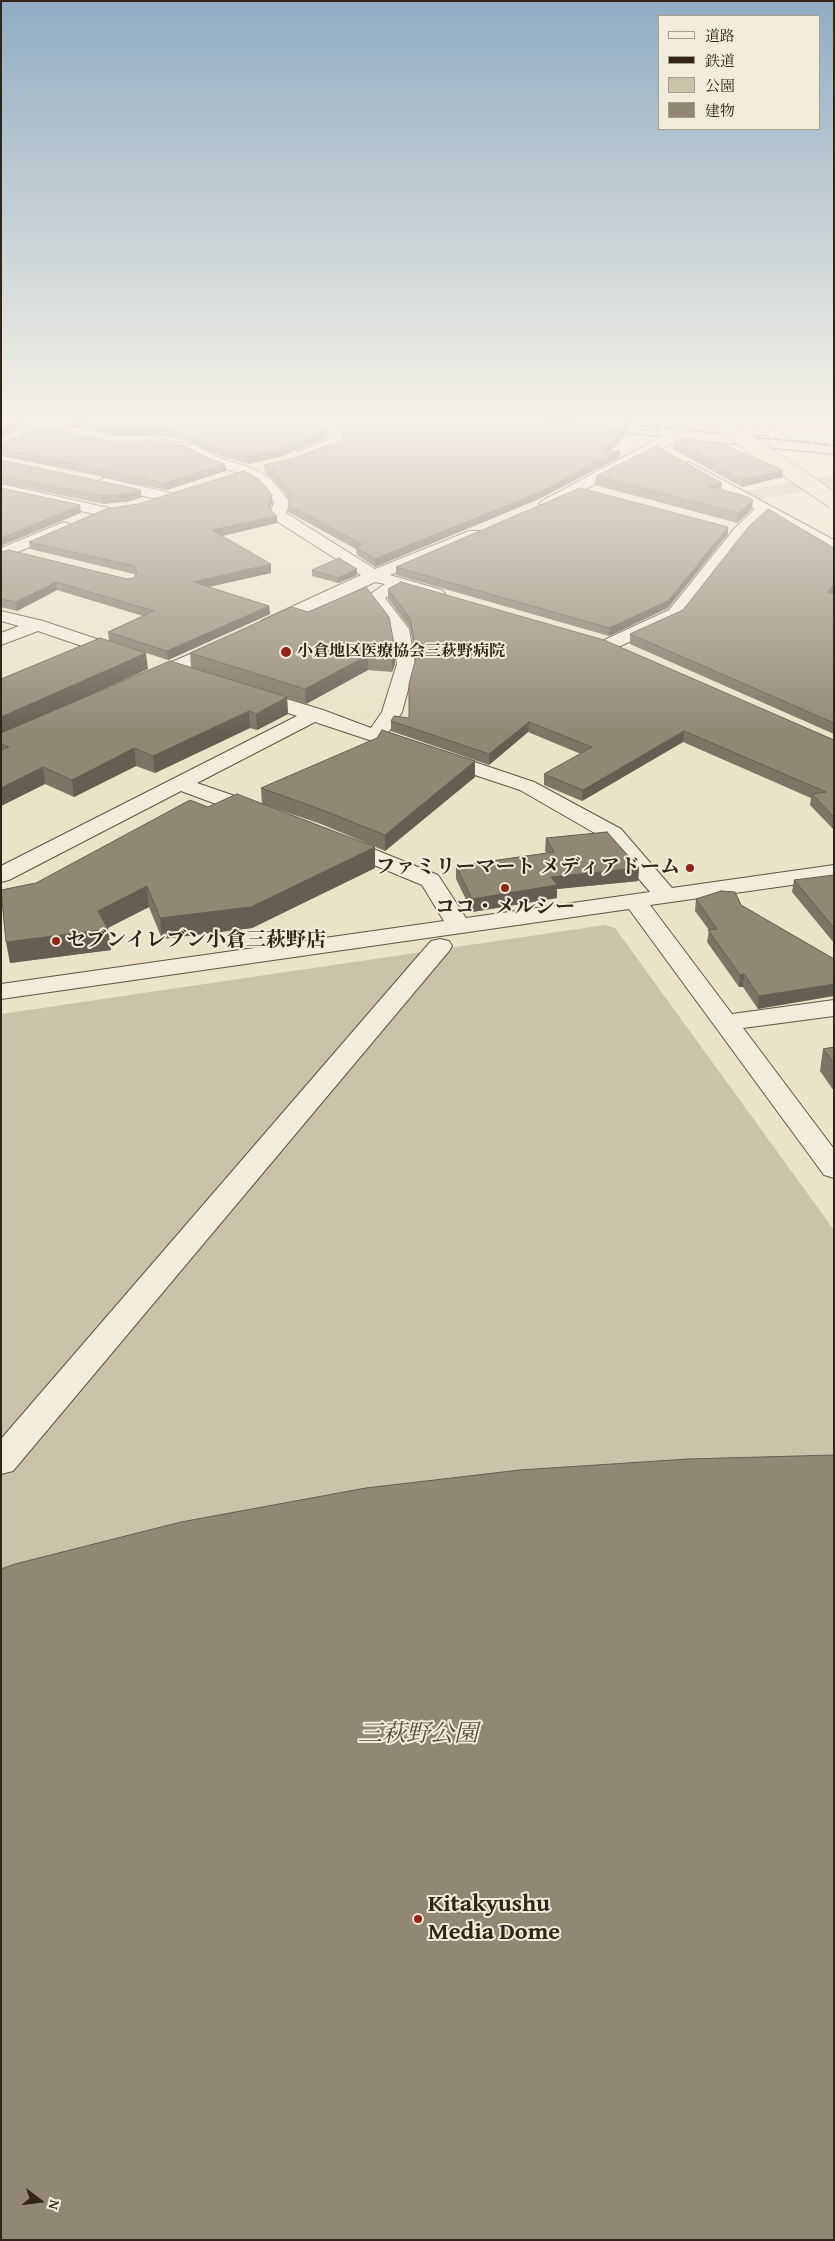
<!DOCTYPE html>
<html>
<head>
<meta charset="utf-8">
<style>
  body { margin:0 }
  #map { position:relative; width:835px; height:2241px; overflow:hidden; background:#ebe2c8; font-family:"Gentium Book Plus","Noto Serif JP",serif }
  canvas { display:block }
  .frame { position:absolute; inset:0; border:2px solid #322416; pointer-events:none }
  .legend { position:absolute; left:658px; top:15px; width:162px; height:115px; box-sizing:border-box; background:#f2ecdb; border:1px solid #a59c8c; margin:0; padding:6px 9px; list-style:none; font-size:15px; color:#322416 }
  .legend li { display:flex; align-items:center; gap:10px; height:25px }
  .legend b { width:25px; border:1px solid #a59c8c }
  .north { position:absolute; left:15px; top:2176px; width:50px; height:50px; -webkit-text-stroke:4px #f2ecdb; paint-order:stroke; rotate:105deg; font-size:14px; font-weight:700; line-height:20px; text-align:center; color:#322416 }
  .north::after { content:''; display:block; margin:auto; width:18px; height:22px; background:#322416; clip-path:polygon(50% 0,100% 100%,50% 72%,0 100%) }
</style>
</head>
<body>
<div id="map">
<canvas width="835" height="2241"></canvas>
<div class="frame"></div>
<ul class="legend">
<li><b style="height:6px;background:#f2ecdb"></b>道路</li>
<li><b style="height:6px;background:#322416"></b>鉄道</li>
<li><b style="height:14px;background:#ccc2aa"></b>公園</li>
<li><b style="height:14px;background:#928773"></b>建物</li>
</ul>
<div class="north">N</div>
</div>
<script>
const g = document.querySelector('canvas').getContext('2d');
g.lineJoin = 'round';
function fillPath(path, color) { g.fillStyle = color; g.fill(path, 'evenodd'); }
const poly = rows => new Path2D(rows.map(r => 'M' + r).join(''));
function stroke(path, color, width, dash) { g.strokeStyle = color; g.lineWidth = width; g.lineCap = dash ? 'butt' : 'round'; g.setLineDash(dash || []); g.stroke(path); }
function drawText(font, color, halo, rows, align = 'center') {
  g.font = font + ' "Gentium Book Plus","Noto Serif JP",serif'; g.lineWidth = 4; g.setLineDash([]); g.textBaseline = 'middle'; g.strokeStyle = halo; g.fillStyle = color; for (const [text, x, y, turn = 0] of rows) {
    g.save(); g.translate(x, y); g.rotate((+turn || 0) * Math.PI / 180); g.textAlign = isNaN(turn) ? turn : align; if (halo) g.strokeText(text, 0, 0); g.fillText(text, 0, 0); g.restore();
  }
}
fillPath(poly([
  [828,476,834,479,834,487,759,499,743,491],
  [605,925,615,928,834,1230,834,2240,1,2240,1,1014]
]), '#ccc2aa');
const minor = poly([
  [52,421,83,421,76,425,37,432,1,449,1,439,28,426,52,421],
  [318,421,332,421,345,441,343,444,308,458,298,458,296,455,298,452,330,439,318,421],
  [680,421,690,421,692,424,682,437,660,450,552,507,547,509,539,504,542,501,672,431,680,421],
  [753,421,767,421,769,432,767,435,757,435,753,421],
  [152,438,195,445,219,458,252,468,271,479,290,502,286,513,375,569,469,531,481,531,483,534,481,537,390,575,442,590,445,594,442,598,436,599,401,589,385,598,409,629,415,664,402,712,388,733,534,782,621,829,672,888,834,865,834,879,650,905,732,1014,834,1000,834,1016,743,1028,834,1149,834,1178,824,1175,629,909,1,999,1,984,444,921,422,885,333,848,330,843,333,838,341,836,438,875,466,918,650,892,605,839,520,790,315,722,197,783,267,807,270,812,267,817,259,818,251,817,181,791,9,880,1,882,1,866,297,716,246,699,243,695,246,691,260,691,323,710,371,728,382,712,397,664,391,630,366,597,385,584,375,582,273,629,261,629,258,625,261,621,361,575,272,518,270,515,274,502,261,485,242,474,209,464,186,452,147,445,145,442,152,438],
  [689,462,834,540,834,552,767,516,747,534,681,618,616,648,604,648,601,644,604,640,669,610,735,528,755,509,684,469,682,466,684,463,689,462],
  [105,478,170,493,173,496,165,501,100,486,97,483,100,480,105,478],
  [1,484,109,508,111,511,103,516,1,493,1,484],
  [64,522,70,524,72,527,70,530,1,559,1,548,64,522],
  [1,611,43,621,133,651,135,655,133,659,126,661,38,631,1,645,1,633,19,626,1,621,1,611],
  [225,639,231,640,234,644,231,648,153,684,146,686,139,684,137,680,139,676,225,639],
  [440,939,449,941,452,946,449,951,13,1471,1,1474,1,1439,431,941,440,939]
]);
const highway = poly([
  [544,421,595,421,834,446,834,454,551,425,544,421]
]);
stroke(minor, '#605442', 2);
stroke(highway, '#322416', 2);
fillPath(minor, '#f2ecdb');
fillPath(highway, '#ebe2c8');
stroke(poly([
  [595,421,834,445]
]), '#322416', 2, [5, 5]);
const highwayBridge = poly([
  [717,421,834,501]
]);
stroke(highwayBridge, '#322416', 17, []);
stroke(highwayBridge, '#ebe2c8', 16);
fillPath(poly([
  [71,421,321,421,327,438,283,456,248,464,220,456,190,442,160,436,111,436,72,427],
  [334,421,566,421,626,435,609,452,620,450,620,457,539,499,375,567,357,555,356,549,288,512,288,505,290,499,272,478,265,473,264,465,294,458,344,439,344,437],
  [616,421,639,421,637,424],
  [768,421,788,421,788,424,769,423],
  [673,442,783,470,782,477,742,487,673,449],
  [1,443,226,471,166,490,1,456],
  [1,460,142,497,131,501,103,504,1,483],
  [596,476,722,490,752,509,737,523,595,485],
  [272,502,270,510,277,523,222,536,271,573,209,587,269,606,270,614,168,660,109,641,108,632,143,616,57,590,17,611,1,607,1,552,127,579,134,578,135,575,134,574,30,549,29,542],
  [728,534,668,608,609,636,396,575,396,567],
  [834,548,834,592,832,594,834,594,834,734,630,644,630,634],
  [357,569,357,575,338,583,312,576,312,570],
  [366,587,395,664,392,672,368,670,306,704,287,698,288,714,257,730,250,728,155,773,136,766,74,797,45,784,1,806,1,679,148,669,92,694,191,667,190,653,308,612],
  [388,589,834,740,834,830,810,805,811,798,683,742,582,801,544,785,544,774,581,754,528,732,489,765,391,731,391,721,409,718,416,658,410,628,388,599],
  [475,761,475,777,385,851,321,824,262,804,261,788],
  [208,807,375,847,375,868,252,928,162,939,149,907,107,928,111,950,10,963,36,883],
  [546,838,639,868,638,881,557,889,557,898,472,912,456,879,456,866,547,853,545,851],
  [834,875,834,943,792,892,794,880],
  [696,899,741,905,834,959,758,1009,743,987,739,987,707,942,709,930,695,911],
  [834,1047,834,1091,820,1071,823,1049]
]), '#7e7463');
fillPath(poly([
  [18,421,41,421,28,424,1,437,1,429],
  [627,428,626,435,602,460,620,450,620,457,539,499,375,567,375,559,601,453],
  [327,431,327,438,283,456,248,464,248,457],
  [225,464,226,471,166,490,165,483],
  [783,470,782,477,742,487,743,480],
  [722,483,721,492,708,486],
  [141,490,142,497,131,501,103,504,102,496],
  [272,495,272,502,268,516,268,508],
  [753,500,752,509,737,523,738,513],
  [80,505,81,513,1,546,1,538],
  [277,516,277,523,213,538,212,530],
  [728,527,728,534,668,608,609,636,609,628],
  [271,564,271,573,194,590,193,582],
  [357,569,357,575,338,583,338,578],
  [56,582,57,590,17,611,16,602],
  [834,584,834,592,825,602,827,592],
  [269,606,270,614,168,660,167,651],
  [395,649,395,664,392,672,392,658],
  [146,653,148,669,1,735,1,717],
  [368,655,368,670,306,704,305,689],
  [287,697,288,714,257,730,256,714],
  [249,711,250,728,155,773,153,756],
  [529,722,528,732,489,765,489,754],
  [684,731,683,742,582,801,583,790],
  [134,748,136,766,74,797,72,780],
  [475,761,475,777,385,851,385,835],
  [43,767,45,784,1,806,1,788],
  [375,847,375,868,252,928,162,939,160,918],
  [639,868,638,881,557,889,557,898,472,912,472,899,551,877],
  [147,886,149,907,104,930,108,929,111,950,10,963,6,942,98,911],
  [744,974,743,987,739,987,740,975],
  [834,984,834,996,758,1009,759,996]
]), '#665e50');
const building = poly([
  [1,421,18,421,1,429,1,421],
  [78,421,321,421,327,431,283,449,248,457,219,449,190,435,159,429,111,429,78,421],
  [338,421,566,421,627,428,601,453,620,450,540,492,375,559,356,547,362,544,288,505,291,493,272,470,264,465,294,458,344,439,346,433,338,421],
  [45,426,110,441,159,441,185,446,208,458,225,464,165,483,1,449,1,443,37,427,45,426],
  [688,440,722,444,783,470,743,480,673,442,688,440],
  [656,446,722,483,708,486,745,496,753,500,738,513,596,476,656,446],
  [1,460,141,490,130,494,102,496,1,476,1,460],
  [244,471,259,479,272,495,268,508,277,516,212,530,271,564,193,582,269,606,167,651,108,632,154,611,56,582,16,602,1,599,1,552,9,550,127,579,134,578,137,573,134,566,29,542,106,509,138,504,244,471],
  [1,488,80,505,1,538,1,488],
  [580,488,728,527,668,601,609,628,396,567,580,488],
  [768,509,834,548,834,584,827,592,834,594,834,723,630,634,683,610,749,526,768,509],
  [339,558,357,569,338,578,312,570,339,558],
  [401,582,604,640,834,740,834,817,812,794,826,792,684,731,583,790,544,774,592,747,529,722,489,754,391,721,394,716,409,718,409,684,417,654,410,618,388,589,401,582],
  [366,587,389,617,395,649,392,658,368,655,305,689,190,653,292,607,308,612,366,587],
  [100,638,146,653,1,717,1,679,100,638],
  [170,661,287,697,256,714,249,711,153,756,134,748,72,780,43,767,1,788,1,750,9,747,1,744,1,733,170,661],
  [382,730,475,761,385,835,320,809,261,788,377,738,382,730],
  [237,794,375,847,251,907,160,918,147,886,98,911,108,929,6,942,1,890,36,883,190,800,208,807,237,794],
  [607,832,639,868,551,877,557,885,472,899,456,866,554,852,546,838,607,832],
  [834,875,834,928,794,880,834,875],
  [721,891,735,892,741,905,834,959,834,984,759,996,744,974,740,975,708,930,717,929,696,899,721,891],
  [834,1047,834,1063,823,1049,834,1047],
  [834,1455,834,2240,1,2240,1,1569,15,1564,181,1522,366,1488,520,1470,688,1459,834,1455]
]);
fillPath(building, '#928773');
stroke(building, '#665e50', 1);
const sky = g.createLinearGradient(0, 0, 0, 735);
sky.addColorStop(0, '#90acc3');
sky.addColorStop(0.57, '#f6f2e6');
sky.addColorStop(1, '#f6f2e600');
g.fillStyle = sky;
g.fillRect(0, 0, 835, 735);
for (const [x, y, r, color] of [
  [286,652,6,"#8f2418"],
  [690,868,5,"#8f2418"],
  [505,888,5,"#8f2418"],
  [56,941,5,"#8f2418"],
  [418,1919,5,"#8f2418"]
]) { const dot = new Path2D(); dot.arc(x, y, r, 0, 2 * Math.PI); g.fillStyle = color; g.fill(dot); stroke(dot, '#f2ecdb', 2); }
drawText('bold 16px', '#322416', '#f2ecdb', [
  ["小倉地区医療協会三萩野病院",297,652]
], 'left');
drawText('bold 20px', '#322416', '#f2ecdb', [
  ["ファミリーマート メディアドーム",680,868],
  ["ココ・メルシー",505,908,"center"],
  ["セブンイレブン小倉三萩野店",66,941,"left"]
], 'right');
drawText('italic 24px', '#584c3b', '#f2ecdb', [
  ["三萩野公園",418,1735]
]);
drawText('bold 24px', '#322416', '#f2ecdb', [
  ["Kitakyushu",428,1905],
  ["Media Dome",428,1933]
], 'left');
</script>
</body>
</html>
